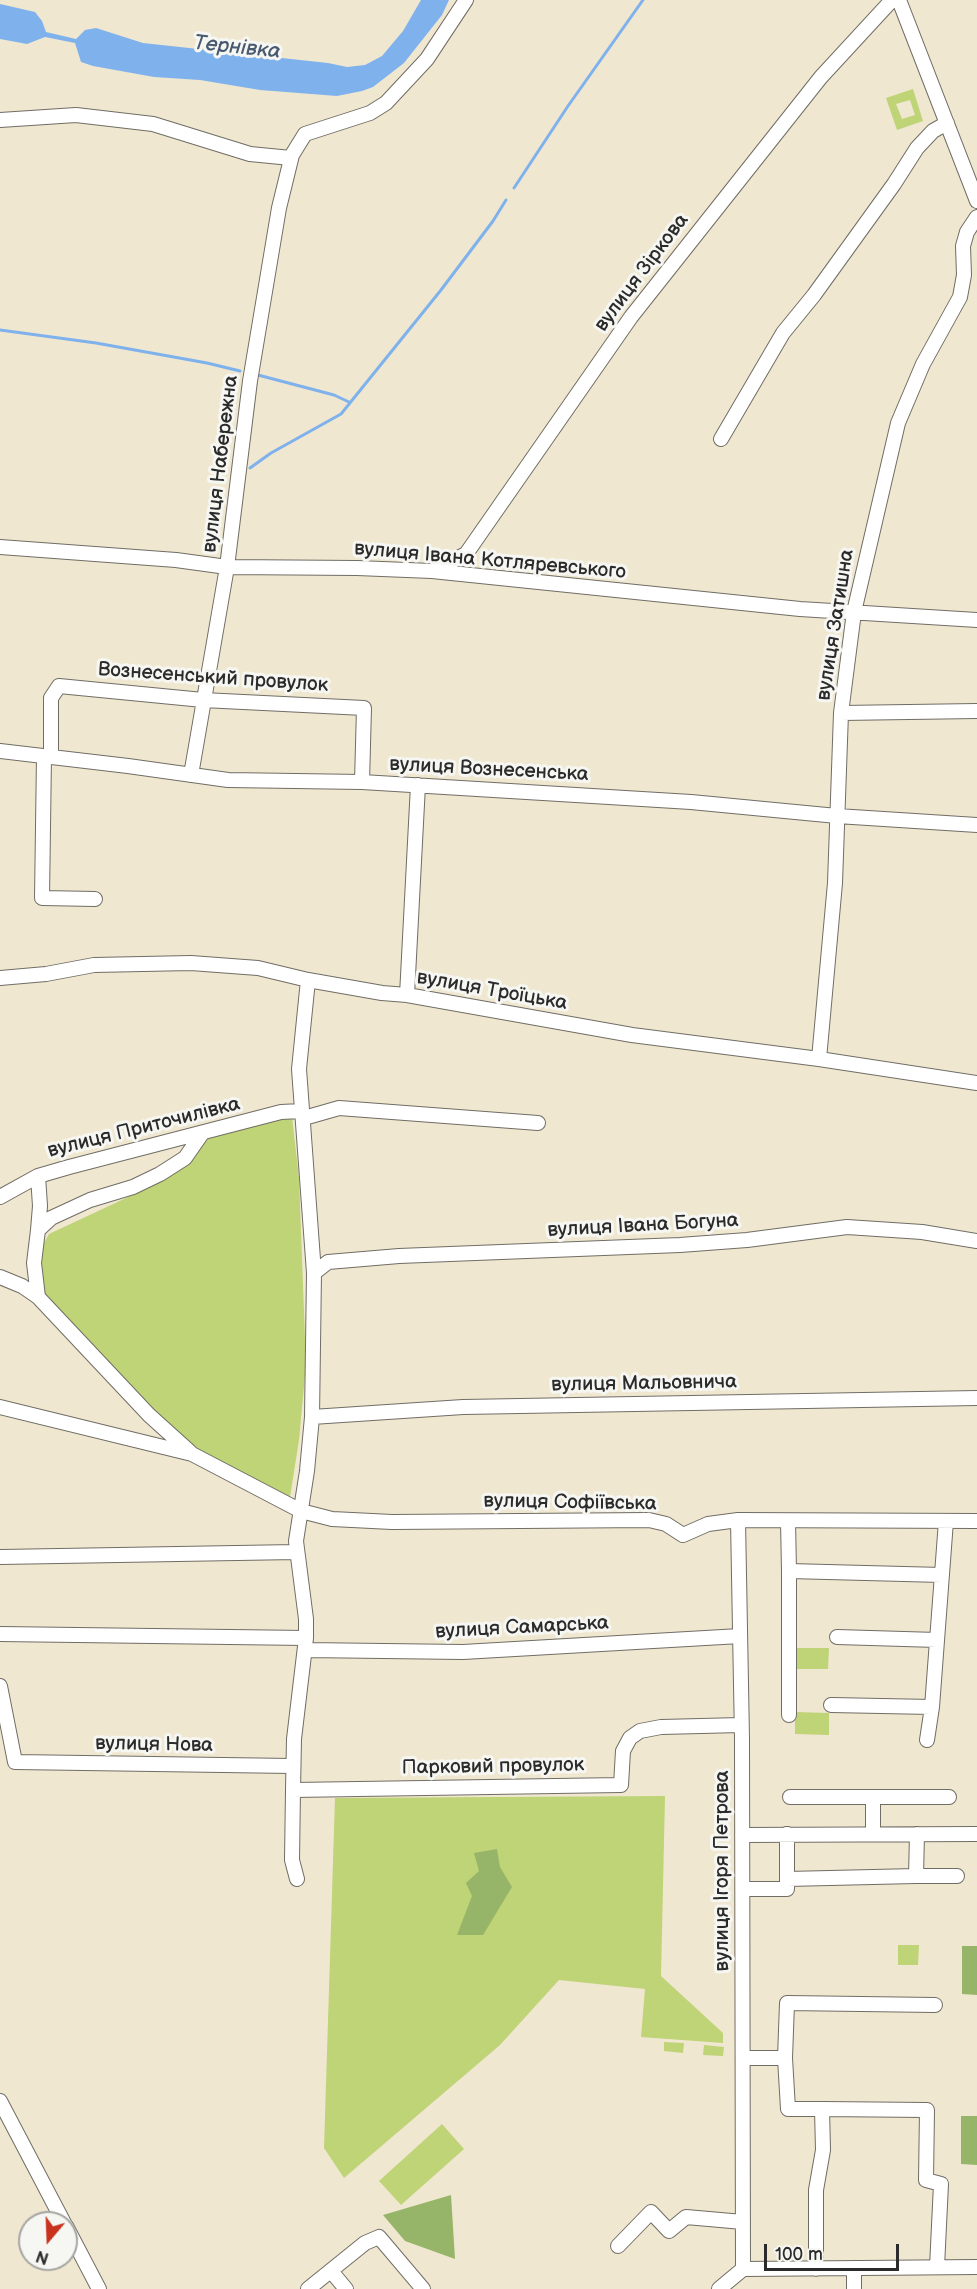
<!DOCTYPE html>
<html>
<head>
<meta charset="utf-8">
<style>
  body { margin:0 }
  #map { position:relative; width:977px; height:2289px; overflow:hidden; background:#f0e7d0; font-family:"Balsamiq Sans",sans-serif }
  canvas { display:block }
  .north { position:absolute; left:18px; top:2211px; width:60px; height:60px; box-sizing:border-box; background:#f6f6f2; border:2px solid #a5a5a2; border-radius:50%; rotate:199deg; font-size:16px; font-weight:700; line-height:24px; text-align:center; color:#2b2b2b }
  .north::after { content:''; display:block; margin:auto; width:21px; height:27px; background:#c8321e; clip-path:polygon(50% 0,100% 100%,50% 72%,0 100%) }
  .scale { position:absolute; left:764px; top:2244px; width:135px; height:27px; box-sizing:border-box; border:3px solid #2b2b2b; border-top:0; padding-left:8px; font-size:18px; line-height:21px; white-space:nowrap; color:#2b2b2b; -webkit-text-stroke:4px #f6f6f2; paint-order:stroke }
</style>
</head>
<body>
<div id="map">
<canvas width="977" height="2289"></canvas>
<div class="north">N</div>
<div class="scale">100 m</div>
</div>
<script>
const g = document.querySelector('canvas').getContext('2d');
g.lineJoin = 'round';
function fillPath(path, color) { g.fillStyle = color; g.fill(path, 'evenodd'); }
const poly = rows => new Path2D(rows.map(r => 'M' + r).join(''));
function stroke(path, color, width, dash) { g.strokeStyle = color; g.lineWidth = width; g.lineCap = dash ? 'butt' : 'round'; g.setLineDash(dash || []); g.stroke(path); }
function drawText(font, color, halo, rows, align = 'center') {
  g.font = font + ' "Balsamiq Sans",sans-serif'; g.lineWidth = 6; g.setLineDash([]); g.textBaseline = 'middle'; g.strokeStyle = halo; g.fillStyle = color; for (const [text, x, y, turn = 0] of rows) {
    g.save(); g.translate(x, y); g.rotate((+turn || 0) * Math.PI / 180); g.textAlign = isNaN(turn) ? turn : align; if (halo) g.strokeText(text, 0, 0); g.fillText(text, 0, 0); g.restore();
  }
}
fillPath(poly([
  [913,89,923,121,897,130,886,98],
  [910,100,915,115,902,119,896,104],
  [292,1117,299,1178,306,1365,299,1440,290,1497,282,1505,189,1456,39,1288,40,1250,49,1234,156,1184,180,1168,203,1140,256,1123],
  [795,1648,829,1648,828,1669,794,1669],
  [795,1712,829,1713,829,1735,795,1734],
  [665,1796,661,1976,723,2033,723,2043,641,2037,645,1989,559,1980,500,2045,344,2178,324,2148,335,1798],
  [898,1945,919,1945,918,1965,898,1965],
  [664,2042,684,2043,683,2053,664,2051],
  [704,2045,724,2047,723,2056,703,2055],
  [442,2124,464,2149,401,2205,379,2181]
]), '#bfd377');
fillPath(poly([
  [497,1849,500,1867,512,1887,483,1935,457,1935,472,1896,466,1883,479,1871,474,1853],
  [962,1946,977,1946,977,1995,962,1994],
  [961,2116,977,2116,977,2165,961,2164],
  [451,2195,455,2259,405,2241,383,2215]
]), '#97b568');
fillPath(poly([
  [421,0,449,0,442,15,404,63,373,87,362,91,337,96,260,90,200,80,154,77,93,66,81,62,75,43,45,37,27,44,0,39,0,4,35,12,42,21,46,32,76,39,85,30,96,28,143,43,328,63,347,67,365,65,382,56,403,31]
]), '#7fb2ec');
stroke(poly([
  [514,188,568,106,643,0],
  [0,330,96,343,207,363,240,371],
  [258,375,334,395,349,402],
  [250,468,271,453,341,414,441,290,493,221,506,200]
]), '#7fb2ec', 3);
const minor = poly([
  [899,0,977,201],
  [0,120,76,115,153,124,250,154,291,158],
  [721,439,783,333,814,295,894,184,917,148,933,131,947,123],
  [0,547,176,560,227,567,357,568,432,571,800,609,977,620],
  [434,570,466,554,631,317,821,77,892,0],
  [841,713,977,711],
  [0,751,128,766,228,780,362,782,691,802,837,816,977,825],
  [44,756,42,898,95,899],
  [51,756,51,698,59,686,203,700,364,708,362,782],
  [191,775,227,567,250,381,279,208,292,155,305,134,370,113,386,103,427,59,466,0],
  [0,978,46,974,94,965,191,963,258,968,308,980,382,993,407,995,632,1035,819,1059,977,1083],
  [407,995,418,785],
  [819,1059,835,883,841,713,854,612,898,423,923,364,960,297,964,275,963,246,967,232,977,217],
  [304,1118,339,1108,538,1123],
  [38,1176,40,1206,38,1230],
  [0,1197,38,1176,69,1167,281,1112,301,1111],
  [314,1273,328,1262,399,1256,680,1245,747,1240,847,1227,922,1232,977,1241],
  [0,1277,22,1286,38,1297],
  [0,1407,192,1454,301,1511,332,1519,392,1522,649,1520,666,1524,683,1535,708,1524,738,1520,977,1521],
  [312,1417,463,1407,977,1398],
  [190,1452,149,1415,38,1297,34,1263,38,1230,51,1218,90,1200,133,1187,160,1174,185,1158,201,1135],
  [738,1520,742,1739,743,2269],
  [788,1521,789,1571],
  [0,1557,296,1552],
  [0,1634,306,1638],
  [837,1637,937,1640],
  [305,1650,463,1652,740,1636],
  [0,1686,15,1762,292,1766],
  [831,1705,932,1707],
  [789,1715,789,1571,942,1575],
  [927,1740,932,1707,946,1521],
  [293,1790,294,1739,306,1638,306,1619,296,1541,307,1471,312,1417,314,1273,299,1069,308,980],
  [790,1797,873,1797],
  [873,1834,873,1797,949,1797],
  [742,1835,977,1834],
  [916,1876,957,1876],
  [297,1879,292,1860,293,1790,621,1785,623,1751,630,1738,640,1731,661,1727,741,1725],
  [787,1879,916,1876,917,1834],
  [743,1889,787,1889,787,1834],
  [743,2058,785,2058,787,2003,935,2005],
  [785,2058,788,2109,822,2109],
  [0,2101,64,2223],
  [66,2226,99,2289],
  [618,2246,651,2212,669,2231,686,2217,743,2222],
  [816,2269,816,2190,823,2150,822,2109,927,2110,926,2180,941,2184,937,2267],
  [331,2271,346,2289],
  [308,2289,365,2243,379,2237,423,2289],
  [719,2289,743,2269,977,2267],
  [854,2289,854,2268]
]);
stroke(minor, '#706d65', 16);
stroke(minor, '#fff', 14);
drawText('20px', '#2b2b2b', '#f6f6f2', [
  ["вулиця Зіркова",642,273,-53],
  ["вулиця Набережна",221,464,-83],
  ["вулиця Івана Котляревського",490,561,5],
  ["вулиця Затишна",836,625,-81],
  ["Вознесенський провулок",213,678,4],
  ["вулиця Вознесенська",489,770,3],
  ["вулиця Троїцька",492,991,10],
  ["вулиця Приточилівка",144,1128,-14],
  ["вулиця Івана Богуна",643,1226,-3],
  ["вулиця Мальовнича",644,1384,-1],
  ["вулиця Софіївська",570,1503,1],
  ["вулиця Самарська",522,1628,-3],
  ["вулиця Нова",154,1745,1],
  ["Парковий провулок",493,1767,-1],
  ["вулиця Ігоря Петрова",723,1871,-90]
]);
drawText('italic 21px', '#485a6f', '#f6f6f2', [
  ["Тернівка",237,48,6]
]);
</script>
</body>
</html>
